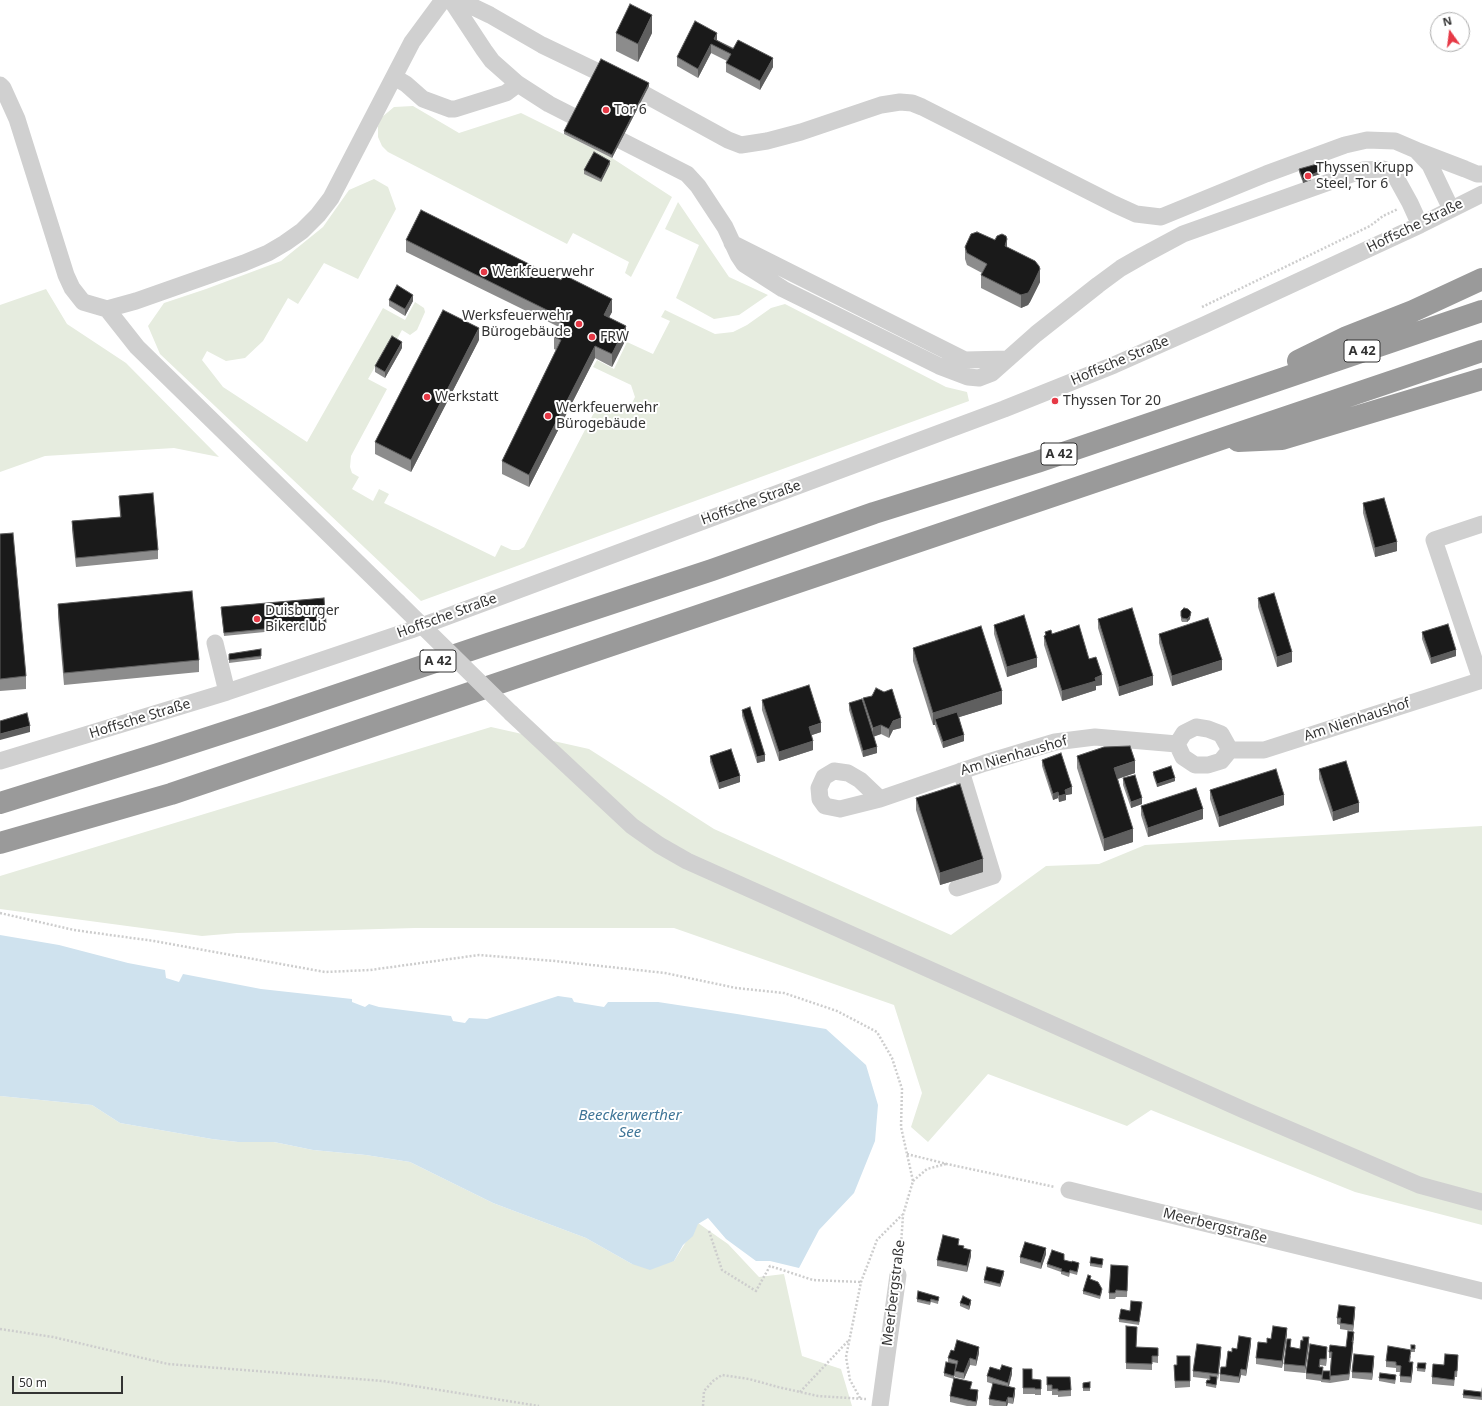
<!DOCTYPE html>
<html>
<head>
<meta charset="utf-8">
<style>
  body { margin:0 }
  #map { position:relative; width:1482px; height:1406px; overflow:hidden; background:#fff; font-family:"Noto Sans",sans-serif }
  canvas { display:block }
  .north { position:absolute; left:1430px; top:12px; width:40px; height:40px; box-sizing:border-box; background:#fff; border:1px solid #adadad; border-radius:50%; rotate:346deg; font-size:11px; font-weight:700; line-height:16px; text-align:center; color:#333 }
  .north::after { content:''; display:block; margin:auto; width:14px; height:18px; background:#e63946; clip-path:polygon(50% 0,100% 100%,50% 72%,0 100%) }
  .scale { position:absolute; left:12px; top:1376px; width:111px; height:18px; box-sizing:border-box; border:2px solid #333; border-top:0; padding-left:5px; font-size:12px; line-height:14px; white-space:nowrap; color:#333; -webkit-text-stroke:3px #fff; paint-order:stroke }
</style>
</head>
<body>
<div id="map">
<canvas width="1482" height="1406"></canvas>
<div class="north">N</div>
<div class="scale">50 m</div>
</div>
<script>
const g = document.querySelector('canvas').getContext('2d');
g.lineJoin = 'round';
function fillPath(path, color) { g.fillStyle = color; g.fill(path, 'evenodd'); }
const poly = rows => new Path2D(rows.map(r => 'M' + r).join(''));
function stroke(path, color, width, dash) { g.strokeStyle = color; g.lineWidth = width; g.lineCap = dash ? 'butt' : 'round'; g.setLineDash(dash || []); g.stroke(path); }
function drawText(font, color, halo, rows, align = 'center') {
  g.font = font + ' "Noto Sans",sans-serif'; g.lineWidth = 4; g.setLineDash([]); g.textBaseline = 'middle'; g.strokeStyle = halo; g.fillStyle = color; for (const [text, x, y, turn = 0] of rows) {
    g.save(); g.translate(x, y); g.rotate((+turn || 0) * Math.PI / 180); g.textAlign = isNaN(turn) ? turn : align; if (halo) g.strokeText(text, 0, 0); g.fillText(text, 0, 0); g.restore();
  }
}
fillPath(poly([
  [413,106,459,133,521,113,612,158,672,197,631,277,625,273,629,262,573,233,567,244,388,152,382,146,378,137,378,126,382,117,394,107],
  [374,179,388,187,396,209,358,279,324,263,298,304,288,298,263,341,245,358,226,361,207,351,202,360,223,387,307,442,383,308,405,320,415,302,424,308,425,312,417,330,410,335,402,330,396,341,391,339,368,379,387,389,351,456,350,467,352,473,359,477,352,489,373,501,379,489,389,494,384,503,495,557,501,545,512,550,519,550,524,547,599,403,614,409,630,407,635,397,631,385,593,367,597,360,614,369,627,342,653,354,670,321,661,317,665,310,715,334,733,332,747,325,771,308,785,304,946,387,967,392,969,401,421,601,160,354,148,326,164,303,206,289,281,261,323,227,349,190],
  [678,202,729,277,768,295,739,315,714,319,676,298,699,245,665,229],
  [46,289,67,324,126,363,219,457,174,448,45,456,0,472,0,305],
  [491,727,589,749,714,829,951,935,1046,866,1099,864,1145,845,1482,826,1482,1225,1355,1192,1151,1110,1127,1126,988,1074,928,1142,911,1127,922,1093,894,1005,674,928,415,928,237,933,202,936,0,909,0,876],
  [0,1096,92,1105,120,1123,212,1139,238,1142,274,1142,313,1150,366,1155,410,1162,493,1203,586,1238,632,1264,674,1261,698,1223,728,1244,759,1277,784,1274,802,1356,841,1369,852,1406,0,1406]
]), '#e6ecdf');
fillPath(poly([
  [0,935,59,945,128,963,165,970,166,978,179,982,183,974,261,989,352,999,352,1002,365,1007,369,1004,379,1007,451,1016,453,1021,465,1023,469,1018,487,1019,558,996,572,998,574,1002,604,1007,608,1002,658,1002,737,1014,826,1029,866,1065,878,1105,875,1141,854,1193,819,1230,799,1268,770,1261,756,1261,726,1239,708,1218,698,1224,693,1236,683,1245,674,1261,650,1270,632,1264,586,1238,493,1203,410,1162,366,1155,313,1150,274,1142,238,1142,212,1139,120,1123,92,1105,0,1096]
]), '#cfe2ee');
stroke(poly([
  [1202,307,1370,226,1383,216,1398,209],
  [0,913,74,930,154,941,325,972,370,970,479,955,555,961,665,973,736,988,784,993,837,1011,877,1032,892,1058,902,1089,901,1127,913,1181,903,1215,900,1260],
  [907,1154,947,1164,1055,1187],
  [913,1181,927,1169,946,1164],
  [709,1231,722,1270,756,1291,770,1266,813,1280,861,1282],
  [0,1329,53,1337,168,1364,383,1381,539,1406],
  [800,1392,848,1341],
  [860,1398,850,1380,846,1357,861,1282,877,1240,902,1215],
  [703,1406,704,1391,713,1381,722,1375,749,1379,778,1387,818,1396,866,1399]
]), '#cdcdcd', 2.5, [2, 2]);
stroke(poly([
  [451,0,484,50,492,61,518,84,549,104,687,174,698,186,725,227,738,255,744,264,783,289,939,366,968,377,979,378,992,373,1036,334,1098,285,1121,268,1142,256,1183,234,1363,170,1383,169,1394,174,1410,203,1420,225],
  [459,0,490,15,542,45,644,94,728,140,741,145,767,141,801,132,881,105,900,102,912,103,922,107,1114,204,1136,214,1161,217,1266,174,1345,145,1367,140,1395,141,1416,150,1430,165,1451,209],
  [394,77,406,84,423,99,450,109,455,109,506,93,518,84],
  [0,85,3,88,17,119,66,275,72,288,83,302,107,309,136,301,244,263,268,253,285,243,302,231,318,215,331,198,412,42,443,0],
  [1418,151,1465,169,1477,174,1482,174],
  [732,243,965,360,1008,359],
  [107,309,137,347,398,602],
  [215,643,227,692],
  [1481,680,1434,540,1482,524],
  [511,713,632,826,659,845,687,861,1246,1111,1419,1185,1482,1202],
  [1177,744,1183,757,1195,765,1208,765,1221,761,1230,750],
  [0,761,227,692,411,630,1004,409,1114,365,1204,325,1420,225,1482,194],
  [880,799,860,780,848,773,834,771,824,777,819,788,820,799,825,806,840,809,880,799,985,763,1055,742,1095,737,1177,744,1184,733,1196,727,1208,729,1221,734,1230,750,1264,750,1482,680],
  [957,888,993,876,961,771],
  [1069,1190,1482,1291],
  [880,1406,898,1275]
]), '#d0d0d0', 17);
stroke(poly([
  [1298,361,1347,337,1413,311,1482,279],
  [1238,441,1282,439,1482,379],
  [0,803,158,754,272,717,488,644,712,570,874,513,1037,462,1482,311],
  [0,843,171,794,1482,351]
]), '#9a9a9a', 22);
stroke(poly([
  [398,602,511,713]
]), '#d0d0d0', 17);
fillPath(poly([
  [616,33,652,33,638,62,616,51],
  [717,40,773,67,760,90,726,72,726,63,727,61,711,53,698,78,677,66,677,57],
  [649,86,612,158,564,134,564,131],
  [610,164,601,182,584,174,584,170],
  [1299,169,1320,174,1311,177,1311,180,1303,183,1299,172],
  [406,240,612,312,609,317,626,339,612,367,595,358,529,487,502,474,502,461,556,350,554,349,554,337,559,327,406,252],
  [965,247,1007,247,1040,282,1030,302,1028,305,1021,308,981,288,981,275,982,273,967,265,965,259],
  [389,300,413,301,405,316,389,306],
  [479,340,411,472,375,454,375,442],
  [402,348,385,378,375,372,375,366],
  [119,496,158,550,158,559,76,567,72,530,72,521,120,517],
  [1363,503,1397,551,1375,557,1363,513],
  [0,534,26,676,26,689,0,691],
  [1258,598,1292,662,1277,667,1258,607],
  [58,604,199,660,199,672,64,685,58,617],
  [221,610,326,623,326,626,224,636],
  [1181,611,1190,619,1187,622,1182,622,1181,620],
  [1098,619,1153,685,1119,696,1098,628],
  [994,625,1037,667,1007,677,994,634],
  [1045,632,1052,634,1089,659,1102,685,1096,686,1096,690,1062,701,1044,645,1044,636,1045,636],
  [1422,632,1456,656,1431,664,1422,639],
  [1159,634,1222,670,1172,686,1159,643],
  [913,648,1002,704,959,717,964,741,943,748,935,725,933,725,913,661],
  [229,654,261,656,261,659,229,663],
  [863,698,901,728,893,730,889,738,881,734,874,736,877,753,863,757,849,710,849,703,863,702],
  [762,700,821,732,812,735,813,750,779,761,762,710],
  [742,710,765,761,757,763,742,716],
  [710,756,740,782,719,789,710,762],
  [1077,756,1135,773,1118,779,1133,842,1104,851,1077,768],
  [1042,760,1072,794,1066,795,1066,800,1059,802,1058,798,1053,800,1042,766],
  [1319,769,1359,812,1333,821,1319,779],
  [1153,772,1175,781,1157,787,1153,775],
  [1123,778,1142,804,1131,808,1123,785],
  [1210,790,1284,805,1219,827,1210,799],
  [916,798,983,872,940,885,916,810],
  [1141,806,1203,819,1148,837,1141,815],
  [959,1245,964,1248,971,1256,967,1272,937,1266,937,1260],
  [1046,1254,1041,1269,1020,1263,1020,1257],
  [1064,1260,1072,1262,1079,1266,1077,1275,1070,1273,1069,1277,1061,1274,1061,1272,1047,1267,1047,1264],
  [1103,1262,1102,1268,1090,1266,1090,1263],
  [1128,1272,1127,1297,1116,1297,1115,1299,1109,1299,1109,1293],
  [1004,1274,1000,1287,984,1283,984,1280],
  [1091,1279,1102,1292,1100,1299,1083,1294,1083,1291],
  [939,1297,938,1304,931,1302,930,1305,917,1302,917,1299],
  [960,1303,971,1303,969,1310,960,1306],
  [1142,1305,1139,1325,1119,1322,1119,1319],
  [1355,1313,1353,1331,1340,1329,1340,1325,1337,1324,1337,1318],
  [1126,1326,1137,1333,1136,1347,1158,1355,1158,1363,1152,1362,1152,1370,1126,1369],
  [1287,1334,1282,1368,1256,1364,1256,1358,1267,1343,1271,1339],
  [1354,1338,1353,1343,1353,1348,1349,1380,1330,1383,1321,1382,1321,1381,1306,1379,1306,1373,1310,1344,1327,1353,1326,1366,1320,1365,1320,1367,1323,1371,1330,1371,1331,1358,1329,1358,1329,1352,1346,1347],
  [1251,1344,1246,1376,1241,1375,1239,1383,1220,1381,1220,1374,1226,1367,1232,1352,1237,1349],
  [1309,1344,1305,1373,1284,1371,1284,1364,1291,1345,1291,1347,1300,1349],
  [1411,1349,1415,1349,1415,1352,1411,1352],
  [954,1351,979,1353,976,1366,970,1365,964,1379,955,1377,955,1372,954,1379,944,1376,944,1373,948,1362,948,1358],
  [1221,1353,1216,1388,1206,1386,1206,1383,1210,1380,1210,1379,1193,1377,1193,1371],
  [1190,1356,1190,1387,1175,1388,1174,1365,1177,1365],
  [1411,1356,1410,1362,1413,1368,1411,1383,1400,1382,1400,1372,1396,1372,1396,1368,1386,1367,1386,1361],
  [1458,1361,1457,1377,1455,1377,1454,1386,1432,1384,1432,1377,1444,1365],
  [1374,1362,1372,1380,1352,1378,1352,1372],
  [1426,1367,1425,1372,1417,1371,1417,1368],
  [1023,1369,1041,1389,1041,1395,1035,1395,1035,1394,1023,1394],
  [1012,1374,1009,1386,1015,1394,1013,1404,1008,1403,1007,1406,994,1406,989,1405,989,1399,993,1384,987,1382,987,1376],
  [1047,1377,1071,1390,1071,1396,1058,1397,1058,1395,1052,1395,1052,1391,1047,1391],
  [1379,1378,1396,1378,1395,1384,1379,1381],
  [1090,1382,1090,1391,1083,1391,1083,1383],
  [1482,1387,1482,1400,1463,1398,1463,1395,1481,1392],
  [972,1389,978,1397,976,1406,967,1406,950,1402,950,1396]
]), '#8c8c8c');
fillPath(poly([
  [652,15,652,33,638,62,638,44],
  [717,33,717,42,714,39],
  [711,44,711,53,698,78,698,69],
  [773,58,773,67,760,90,760,81],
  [649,83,649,86,612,158,612,155],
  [610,161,610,164,601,182,601,179],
  [1320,171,1320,174,1311,177,1311,180,1303,183,1303,180,1311,175],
  [1007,239,1007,251,1005,246],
  [1040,269,1040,282,1030,302,1028,305,1021,308,1021,295],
  [413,295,413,301,405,316,405,309],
  [612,299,612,312,604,327,604,315],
  [626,326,626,339,612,367,612,354],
  [479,328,479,340,411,472,411,460],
  [402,342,402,348,385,378,385,372],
  [595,346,595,358,529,487,529,475],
  [1397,542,1397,551,1375,557,1375,548],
  [1191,612,1190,619,1187,622,1187,619],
  [1456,650,1456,656,1431,664,1431,658],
  [1292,652,1292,662,1277,667,1277,657],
  [1037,658,1037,667,1007,677,1007,667],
  [1222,660,1222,670,1172,686,1172,676],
  [1102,675,1102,685,1096,686,1096,690,1062,701,1062,691,1095,678],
  [1153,676,1153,685,1119,696,1119,687],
  [1002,691,1002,704,937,724,935,719,935,725,933,725,933,713],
  [901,718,901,728,893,730,889,738,889,729,893,721],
  [821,723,821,732,809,736,809,727],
  [881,725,881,734,873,737,873,728],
  [30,726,30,732,0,740,0,734],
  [964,735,964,741,943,748,943,742],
  [813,741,813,750,779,761,779,752],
  [877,747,877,753,863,757,863,751],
  [765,755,765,761,757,763,757,757],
  [1135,761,1135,773,1114,780,1114,768],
  [740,776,740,782,719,789,719,783],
  [1175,778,1175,781,1157,787,1157,784],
  [1072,787,1072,794,1066,795,1066,800,1059,802,1059,796,1065,790],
  [1058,792,1058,798,1053,800,1053,794],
  [1284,795,1284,805,1219,827,1219,817],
  [1142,798,1142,804,1131,808,1131,802],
  [1359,803,1359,812,1333,821,1333,812],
  [1203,809,1203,819,1148,837,1148,828],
  [1133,829,1133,842,1104,851,1104,839],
  [983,859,983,872,940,885,940,873],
  [1046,1248,1046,1254,1041,1269,1041,1263],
  [971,1250,971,1256,967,1272,967,1266],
  [1004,1271,1004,1274,1000,1287,1000,1284],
  [971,1300,971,1303,969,1310,969,1306],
  [1355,1307,1355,1313,1353,1331,1353,1325],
  [1287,1328,1287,1334,1282,1368,1282,1361],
  [1354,1332,1354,1338,1353,1343,1353,1348,1349,1380,1352,1342],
  [1309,1337,1309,1344,1305,1373,1305,1366],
  [1251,1338,1251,1344,1246,1376,1246,1370],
  [979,1347,979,1353,976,1366,976,1360],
  [1221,1347,1221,1353,1218,1380,1218,1374],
  [1327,1347,1327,1353,1326,1366,1326,1359],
  [1374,1356,1374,1362,1372,1380,1372,1373],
  [970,1358,970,1365,964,1379,964,1373],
  [1413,1362,1413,1368,1411,1383,1411,1377],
  [1012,1368,1012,1374,1008,1389,1008,1383],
  [1241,1369,1241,1375,1239,1383,1239,1377],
  [1015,1388,1015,1394,1013,1404,1013,1398],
  [978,1390,978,1397,976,1406,976,1402],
  [1008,1397,1008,1403,1007,1406,1006,1406,1006,1402]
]), '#5f5f5f');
const building = poly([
  [630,4,652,15,638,44,616,33,630,4],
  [695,21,717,33,714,39,733,49,738,40,773,58,760,81,726,63,731,54,711,44,698,69,677,57,695,21],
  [601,59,649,83,612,155,564,131,601,59],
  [594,152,610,161,601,179,584,170,594,152],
  [1317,164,1320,171,1311,175,1311,177,1303,180,1299,169,1317,164],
  [421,210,561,280,564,275,612,299,604,315,626,326,612,354,595,346,529,475,502,461,561,340,554,337,563,318,406,240,421,210],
  [977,232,995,240,997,236,1002,234,1006,236,1007,239,1005,246,1035,261,1039,266,1040,269,1030,290,1028,293,1021,295,981,275,987,264,967,253,965,247,971,234,977,232],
  [397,285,413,295,405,309,389,300,397,285],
  [443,310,479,328,411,460,375,442,443,310],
  [392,336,402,342,385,372,375,366,392,336],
  [153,493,158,550,76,558,72,521,121,517,119,496,153,493],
  [1384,498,1397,542,1375,548,1363,503,1384,498],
  [13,533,26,676,0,679,0,534,13,533],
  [192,591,199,660,64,673,58,604,192,591],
  [1274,593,1292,652,1277,657,1258,598,1274,593],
  [324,598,326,623,224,633,221,607,324,598],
  [1132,608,1153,676,1119,687,1098,619,1132,608],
  [1184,608,1188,609,1191,612,1190,616,1187,619,1182,618,1181,616,1181,611,1184,608],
  [1024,615,1037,658,1007,667,994,625,1024,615],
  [1208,618,1222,660,1172,676,1159,634,1208,618],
  [1448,624,1456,650,1431,658,1422,632,1448,624],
  [1079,625,1089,659,1096,657,1102,675,1095,678,1096,681,1062,691,1044,636,1046,635,1045,632,1051,630,1052,634,1079,625],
  [981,626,1002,691,933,713,913,648,981,626],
  [261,649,261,656,229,660,229,654,261,649],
  [809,685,821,723,809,727,813,741,779,752,762,700,809,685],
  [876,688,884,692,892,689,901,718,893,721,889,729,881,725,873,728,863,698,872,696,876,688],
  [862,699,877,747,863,751,849,703,862,699],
  [750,707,765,755,757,757,742,710,750,707],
  [957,712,964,735,943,742,935,719,957,712],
  [27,713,30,726,0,734,0,721,27,713],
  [1130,746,1135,761,1114,768,1133,829,1104,839,1077,756,1104,747,1130,746],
  [731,749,740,776,719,783,710,756,731,749],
  [1061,753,1072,787,1065,790,1066,794,1059,796,1058,792,1053,794,1042,760,1061,753],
  [1346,761,1359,803,1333,812,1319,769,1346,761],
  [1171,766,1175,778,1157,784,1153,772,1171,766],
  [1276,769,1284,795,1219,817,1210,790,1276,769],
  [1135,775,1142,798,1131,802,1123,778,1135,775],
  [960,784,983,859,940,873,916,798,960,784],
  [1196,788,1203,809,1148,828,1141,806,1196,788],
  [943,1235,959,1239,958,1245,964,1246,963,1248,971,1250,967,1266,937,1260,943,1235],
  [1025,1242,1046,1248,1041,1263,1020,1257,1025,1242],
  [1052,1250,1064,1254,1064,1260,1072,1262,1072,1261,1079,1263,1077,1272,1070,1270,1069,1273,1061,1271,1062,1269,1047,1264,1052,1250],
  [1091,1257,1103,1259,1102,1265,1090,1263,1091,1257],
  [1111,1265,1128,1266,1127,1291,1116,1290,1115,1293,1109,1293,1111,1265],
  [987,1267,1004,1271,1000,1284,984,1280,987,1267],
  [1088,1275,1091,1276,1090,1279,1098,1282,1102,1289,1100,1296,1083,1291,1088,1275],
  [918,1291,939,1297,938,1301,931,1299,930,1302,917,1299,918,1291],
  [963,1296,971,1300,969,1306,960,1303,963,1296],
  [1131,1301,1142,1302,1139,1322,1119,1319,1121,1309,1130,1311,1131,1301],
  [1339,1305,1355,1307,1353,1325,1340,1323,1341,1318,1337,1318,1339,1305],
  [1126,1326,1137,1327,1136,1347,1158,1348,1158,1356,1152,1356,1152,1364,1126,1363,1126,1326],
  [1273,1326,1287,1328,1282,1361,1256,1358,1258,1342,1267,1343,1267,1338,1271,1339,1273,1326],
  [1348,1331,1354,1332,1352,1342,1353,1342,1349,1374,1330,1376,1332,1352,1329,1352,1330,1345,1346,1347,1348,1331],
  [1239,1336,1251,1338,1246,1370,1241,1369,1239,1377,1220,1374,1221,1367,1226,1367,1228,1351,1232,1352,1232,1348,1237,1349,1239,1336],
  [1303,1337,1309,1337,1305,1366,1284,1364,1287,1339,1291,1339,1290,1347,1300,1349,1301,1340,1303,1341,1303,1337],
  [957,1340,979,1347,976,1360,970,1358,964,1373,955,1371,958,1361,948,1358,951,1350,954,1351,957,1340],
  [1197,1344,1221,1347,1218,1374,1193,1371,1197,1344],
  [1310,1344,1327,1347,1326,1359,1320,1359,1319,1367,1323,1367,1322,1375,1306,1373,1310,1344],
  [1411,1345,1415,1345,1415,1349,1411,1349,1411,1345],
  [1388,1346,1411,1350,1409,1362,1413,1362,1411,1377,1400,1376,1401,1366,1396,1365,1396,1362,1386,1361,1388,1346],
  [1354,1354,1374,1356,1372,1373,1352,1372,1354,1354],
  [1445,1354,1458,1355,1457,1371,1455,1371,1454,1380,1432,1377,1433,1364,1444,1365,1445,1354],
  [1177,1356,1190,1356,1190,1381,1175,1381,1174,1365,1177,1365,1177,1356],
  [946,1362,956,1364,954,1376,944,1373,946,1362],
  [1418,1363,1426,1363,1425,1369,1417,1368,1418,1363],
  [1002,1365,1012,1368,1008,1383,987,1376,990,1367,1000,1370,1002,1365],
  [1023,1369,1032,1369,1032,1379,1041,1380,1041,1389,1035,1389,1035,1388,1023,1388,1023,1369],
  [1323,1371,1330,1371,1330,1380,1322,1379,1323,1371],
  [1380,1373,1396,1375,1395,1380,1379,1378,1380,1373],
  [1210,1376,1217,1377,1216,1385,1206,1383,1207,1380,1210,1380,1210,1376],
  [1047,1377,1070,1377,1071,1390,1058,1391,1058,1389,1052,1389,1052,1385,1047,1385,1047,1377],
  [954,1378,972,1382,970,1389,978,1390,976,1402,950,1396,954,1378],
  [1090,1382,1090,1388,1083,1388,1083,1383,1090,1382],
  [993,1383,1015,1388,1013,1398,1008,1397,1006,1402,989,1399,993,1383],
  [1464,1390,1481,1392,1481,1397,1463,1395,1464,1390]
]);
fillPath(building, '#1a1a1a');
stroke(building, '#5f5f5f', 1);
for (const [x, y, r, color] of [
  [606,110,4,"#e63946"],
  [1308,176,4,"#e63946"],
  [484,272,4,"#e63946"],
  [579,324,4,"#e63946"],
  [592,337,4,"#e63946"],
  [427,397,4,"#e63946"],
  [1055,401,4,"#e63946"],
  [548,416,4,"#e63946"],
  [257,619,4,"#e63946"]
]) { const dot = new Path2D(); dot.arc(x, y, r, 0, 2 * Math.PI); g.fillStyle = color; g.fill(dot); stroke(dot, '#fff', 1.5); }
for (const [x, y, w] of [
  [1362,351,36],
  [1059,454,36],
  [438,661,36]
]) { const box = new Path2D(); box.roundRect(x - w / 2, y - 11, w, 22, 3); g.fillStyle = '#fff'; g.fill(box); stroke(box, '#333', 1); }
drawText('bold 13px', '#333', null, [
  ["A 42",1362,351],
  ["A 42",1059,454],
  ["A 42",438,661]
]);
drawText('14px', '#333', '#fff', [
  ["Tor 6",614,110],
  ["Thyssen Krupp",1316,168],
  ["Steel, Tor 6",1316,184],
  ["Werkfeuerwehr",492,272],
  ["Werksfeuerwehr",571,316,"right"],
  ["Bürogebäude",571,332,"right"],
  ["FRW",600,337],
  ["Werkstatt",435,397],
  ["Thyssen Tor 20",1063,401],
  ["Werkfeuerwehr",556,408],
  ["Bürogebäude",556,424],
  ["Duisburger",265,611],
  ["Bikerclub",265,627]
], 'left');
drawText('14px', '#333', '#fff', [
  ["Hoffsche Straße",1415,226,-26],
  ["Hoffsche Straße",1120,361,-23],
  ["Hoffsche Straße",751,503,-20],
  ["Hoffsche Straße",447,616,-20],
  ["Hoffsche Straße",140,719,-17],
  ["Am Nienhaushof",1357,720,-18],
  ["Am Nienhaushof",1014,756,-16],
  ["Meerbergstraße",1215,1226,14],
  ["Meerbergstraße",894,1293,-83]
]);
drawText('italic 15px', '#3f7597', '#fff', [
  ["Beeckerwerther",630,1116],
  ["See",630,1133]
]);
</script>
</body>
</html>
